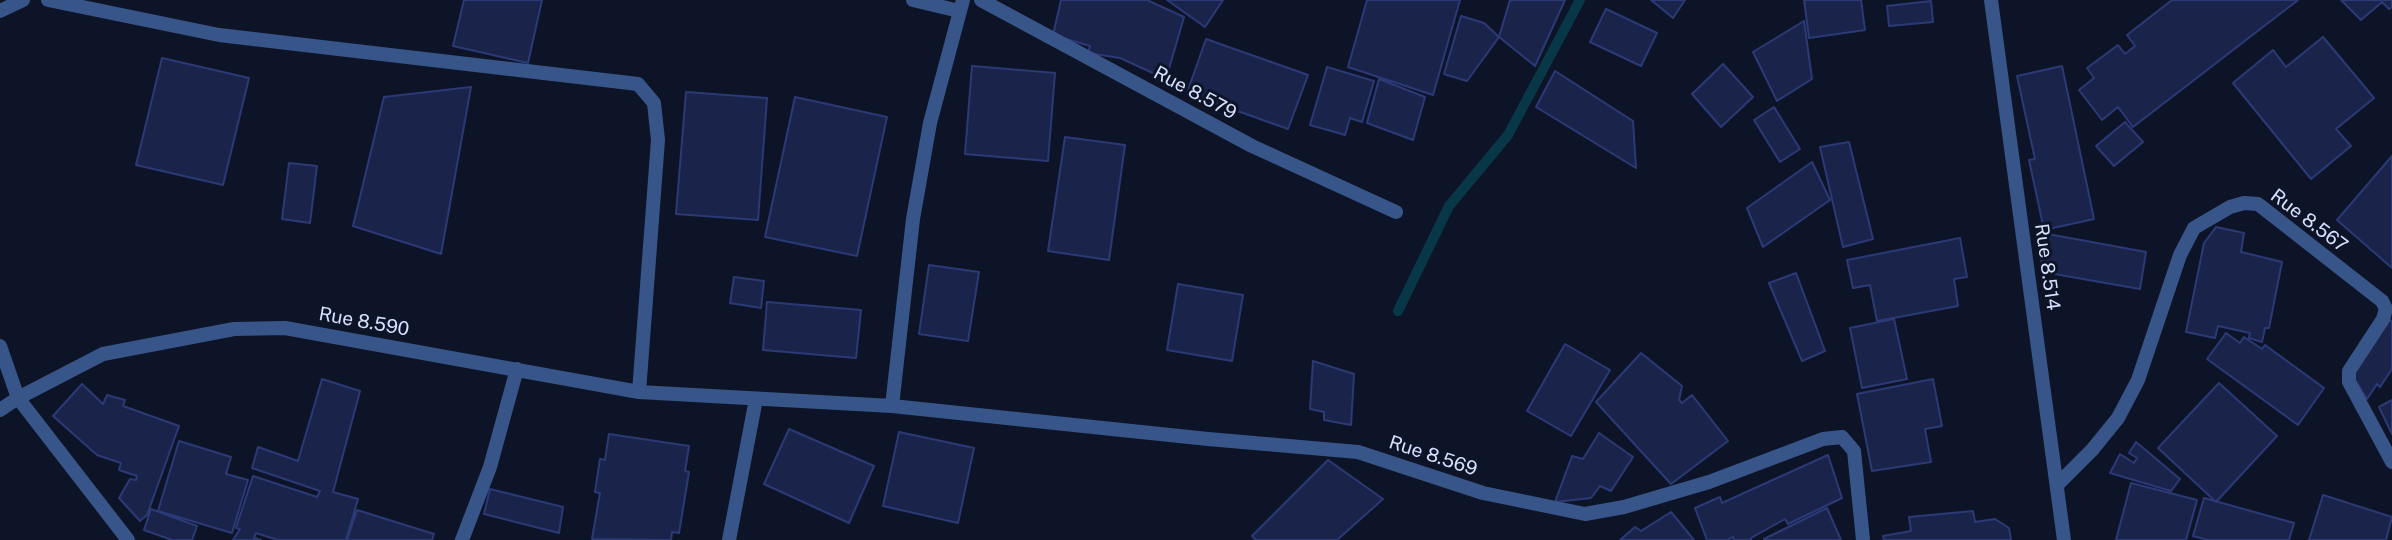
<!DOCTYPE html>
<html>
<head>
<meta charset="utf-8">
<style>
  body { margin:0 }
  canvas { display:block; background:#0e1427 }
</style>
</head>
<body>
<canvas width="2392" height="540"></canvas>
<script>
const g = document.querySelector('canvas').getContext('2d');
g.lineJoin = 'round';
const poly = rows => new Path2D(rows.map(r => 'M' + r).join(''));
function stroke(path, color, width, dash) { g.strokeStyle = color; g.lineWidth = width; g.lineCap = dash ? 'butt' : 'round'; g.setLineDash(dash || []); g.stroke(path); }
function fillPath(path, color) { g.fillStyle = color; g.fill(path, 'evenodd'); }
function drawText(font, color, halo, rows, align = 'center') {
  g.font = font + ' "Public Sans",sans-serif'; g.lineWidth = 6; g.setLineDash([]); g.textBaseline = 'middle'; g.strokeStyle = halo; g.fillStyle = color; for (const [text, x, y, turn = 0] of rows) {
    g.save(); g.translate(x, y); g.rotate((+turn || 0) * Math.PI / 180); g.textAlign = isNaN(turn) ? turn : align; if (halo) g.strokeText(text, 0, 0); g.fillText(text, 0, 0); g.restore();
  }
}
stroke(poly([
  [1398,311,1449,206,1508,135,1580,0]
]), '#083847', 10);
const building = poly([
  [464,0,542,0,528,63,453,46,464,0],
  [1061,0,1147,0,1184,17,1166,79,1120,58,1088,53,1090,46,1053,35,1061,0],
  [1167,0,1223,0,1205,27,1167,0],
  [1367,0,1460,0,1433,95,1348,67,1367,0],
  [1510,0,1565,0,1535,66,1499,37,1510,0],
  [1651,0,1685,0,1673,18,1651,0],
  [1804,0,1861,0,1865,30,1809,38,1804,0],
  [2172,0,2298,0,2133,127,2118,107,2102,120,2079,90,2094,78,2087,68,2118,45,2125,54,2135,46,2127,35,2172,0],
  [2341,0,2392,0,2392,7,2389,9,2382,2,2361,20,2341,0],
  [1931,1,1933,22,1889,26,1887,6,1931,1],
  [1606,9,1657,33,1641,66,1590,42,1606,9],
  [1461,16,1484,23,1499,37,1467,81,1444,74,1461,16],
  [1804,21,1812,79,1777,101,1753,52,1804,21],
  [2323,37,2374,98,2336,129,2351,146,2311,179,2233,83,2273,50,2286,67,2323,37],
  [1206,39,1308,75,1288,129,1187,93,1206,39],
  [162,58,249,78,223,185,136,165,162,58],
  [1723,64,1753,97,1721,127,1692,94,1723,64],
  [972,66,1055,73,1048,161,965,154,972,66],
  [2062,66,2094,219,2044,230,2029,160,2035,159,2017,76,2062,66],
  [1327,67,1374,81,1362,122,1350,118,1345,135,1310,125,1327,67],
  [1555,71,1633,121,1636,168,1536,107,1555,71],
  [1379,79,1425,97,1413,140,1367,123,1379,79],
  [471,87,441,254,353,226,384,97,471,87],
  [686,92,767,98,758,220,676,214,686,92],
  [795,97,887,117,857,256,765,237,795,97],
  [1774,107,1800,149,1780,162,1754,120,1774,107],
  [2125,122,2143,142,2114,166,2096,146,2125,122],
  [1065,137,1125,145,1109,260,1048,251,1065,137],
  [1849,142,1873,239,1843,247,1820,147,1849,142],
  [2392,156,2392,268,2337,220,2392,156],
  [1812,162,1830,200,1763,247,1747,208,1812,162],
  [289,163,317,166,310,223,282,219,289,163],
  [2216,227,2244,233,2241,252,2282,262,2269,328,2265,328,2262,342,2249,338,2250,333,2218,326,2215,338,2186,332,2204,243,2216,227],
  [2037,232,2146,252,2140,289,2043,272,2037,232],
  [1960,238,1967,277,1954,279,1958,306,1877,321,1870,285,1853,288,1847,260,1960,238],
  [929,265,979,272,968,341,919,334,929,265],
  [1796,273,1825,351,1802,361,1769,283,1796,273],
  [734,277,764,281,761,308,730,303,734,277],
  [1178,284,1243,295,1232,361,1167,350,1178,284],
  [767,302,861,310,856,358,763,350,767,302],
  [1894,319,1907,379,1862,388,1850,328,1894,319],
  [2390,320,2392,322,2392,369,2380,387,2377,384,2367,399,2352,375,2390,320],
  [2226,333,2240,343,2244,337,2262,349,2265,345,2324,388,2298,425,2207,359,2226,333],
  [1565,344,1610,370,1571,436,1527,411,1565,344],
  [1641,353,1682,386,1679,400,1682,403,1692,395,1728,441,1671,484,1596,402,1641,353],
  [1313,361,1354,374,1351,425,1324,420,1324,412,1310,409,1313,361],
  [322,379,360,391,333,492,358,499,346,540,278,540,256,533,254,538,261,540,233,540,240,529,236,528,253,476,317,497,320,491,252,468,258,447,298,461,322,379],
  [1933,379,1942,426,1925,429,1931,462,1872,471,1857,394,1933,379],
  [2219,383,2277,436,2216,502,2158,448,2219,383],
  [82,384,103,404,107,395,125,400,123,406,179,426,147,515,140,521,119,498,130,479,136,480,137,476,119,470,121,463,97,455,53,416,82,384],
  [2392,400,2392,434,2379,407,2392,400],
  [789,429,874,466,849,523,764,484,789,429],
  [899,432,974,448,958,523,883,506,899,432],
  [1599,433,1633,457,1611,491,1600,486,1591,498,1555,502,1572,456,1583,459,1599,433],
  [609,434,689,446,685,471,689,472,679,533,672,532,671,540,592,539,600,493,595,492,600,459,605,460,609,434],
  [179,441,231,457,226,474,248,480,232,533,158,511,179,441],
  [2136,442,2180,479,2171,491,2110,473,2120,454,2134,463,2137,458,2129,453,2136,442],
  [1828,455,1842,498,1788,524,1785,519,1751,538,1751,540,1734,540,1733,537,1727,540,1707,540,1695,508,1720,497,1722,503,1828,455],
  [1328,460,1383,499,1337,540,1256,540,1252,536,1328,460],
  [2131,483,2197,500,2186,540,2116,540,2131,483],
  [490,489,563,507,559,533,484,514,490,489],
  [2323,495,2392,517,2386,540,2309,540,2323,495],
  [2204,498,2294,523,2289,540,2208,540,2193,536,2204,498],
  [1827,508,1841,540,1764,540,1764,539,1827,508],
  [151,509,197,526,192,540,172,540,144,530,151,509],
  [357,510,434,534,432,540,347,540,357,510],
  [1973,511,1975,522,1995,519,2009,528,2011,540,1884,540,1883,536,1911,531,1909,517,1973,511],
  [1671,512,1694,540,1620,540,1635,527,1641,531,1671,512]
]);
fillPath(building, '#1a2349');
stroke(building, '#2b3a76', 2);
stroke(poly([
  [48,0,219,35,638,84,654,103,658,140,639,392],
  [913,0,959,11],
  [981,0,1252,146,1396,212],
  [1991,0,2064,540],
  [0,11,23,0],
  [0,346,18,398,0,410],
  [892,406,913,219,930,123,963,0],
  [2058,484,2092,450,2118,418,2138,380,2180,255,2194,228,2230,207,2244,203,2258,204,2382,301,2386,309,2383,319,2349,371,2349,382,2392,462],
  [128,540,18,398,103,354,234,329,285,328,639,392,892,406,1208,439,1358,452,1483,493,1585,514,1624,507,1709,482,1823,439,1842,437,1854,451,1863,540],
  [462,540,490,467,517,369],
  [729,540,756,399]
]), '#375588', 14);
drawText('19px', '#d5e1ff', '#0e1427', [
  ["Rue 8.579",1195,93,28],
  ["Rue 8.567",2309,221,37],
  ["Rue 8.514",2047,267,82],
  ["Rue 8.590",364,322,10],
  ["Rue 8.569",1433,456,18]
]);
</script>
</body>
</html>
